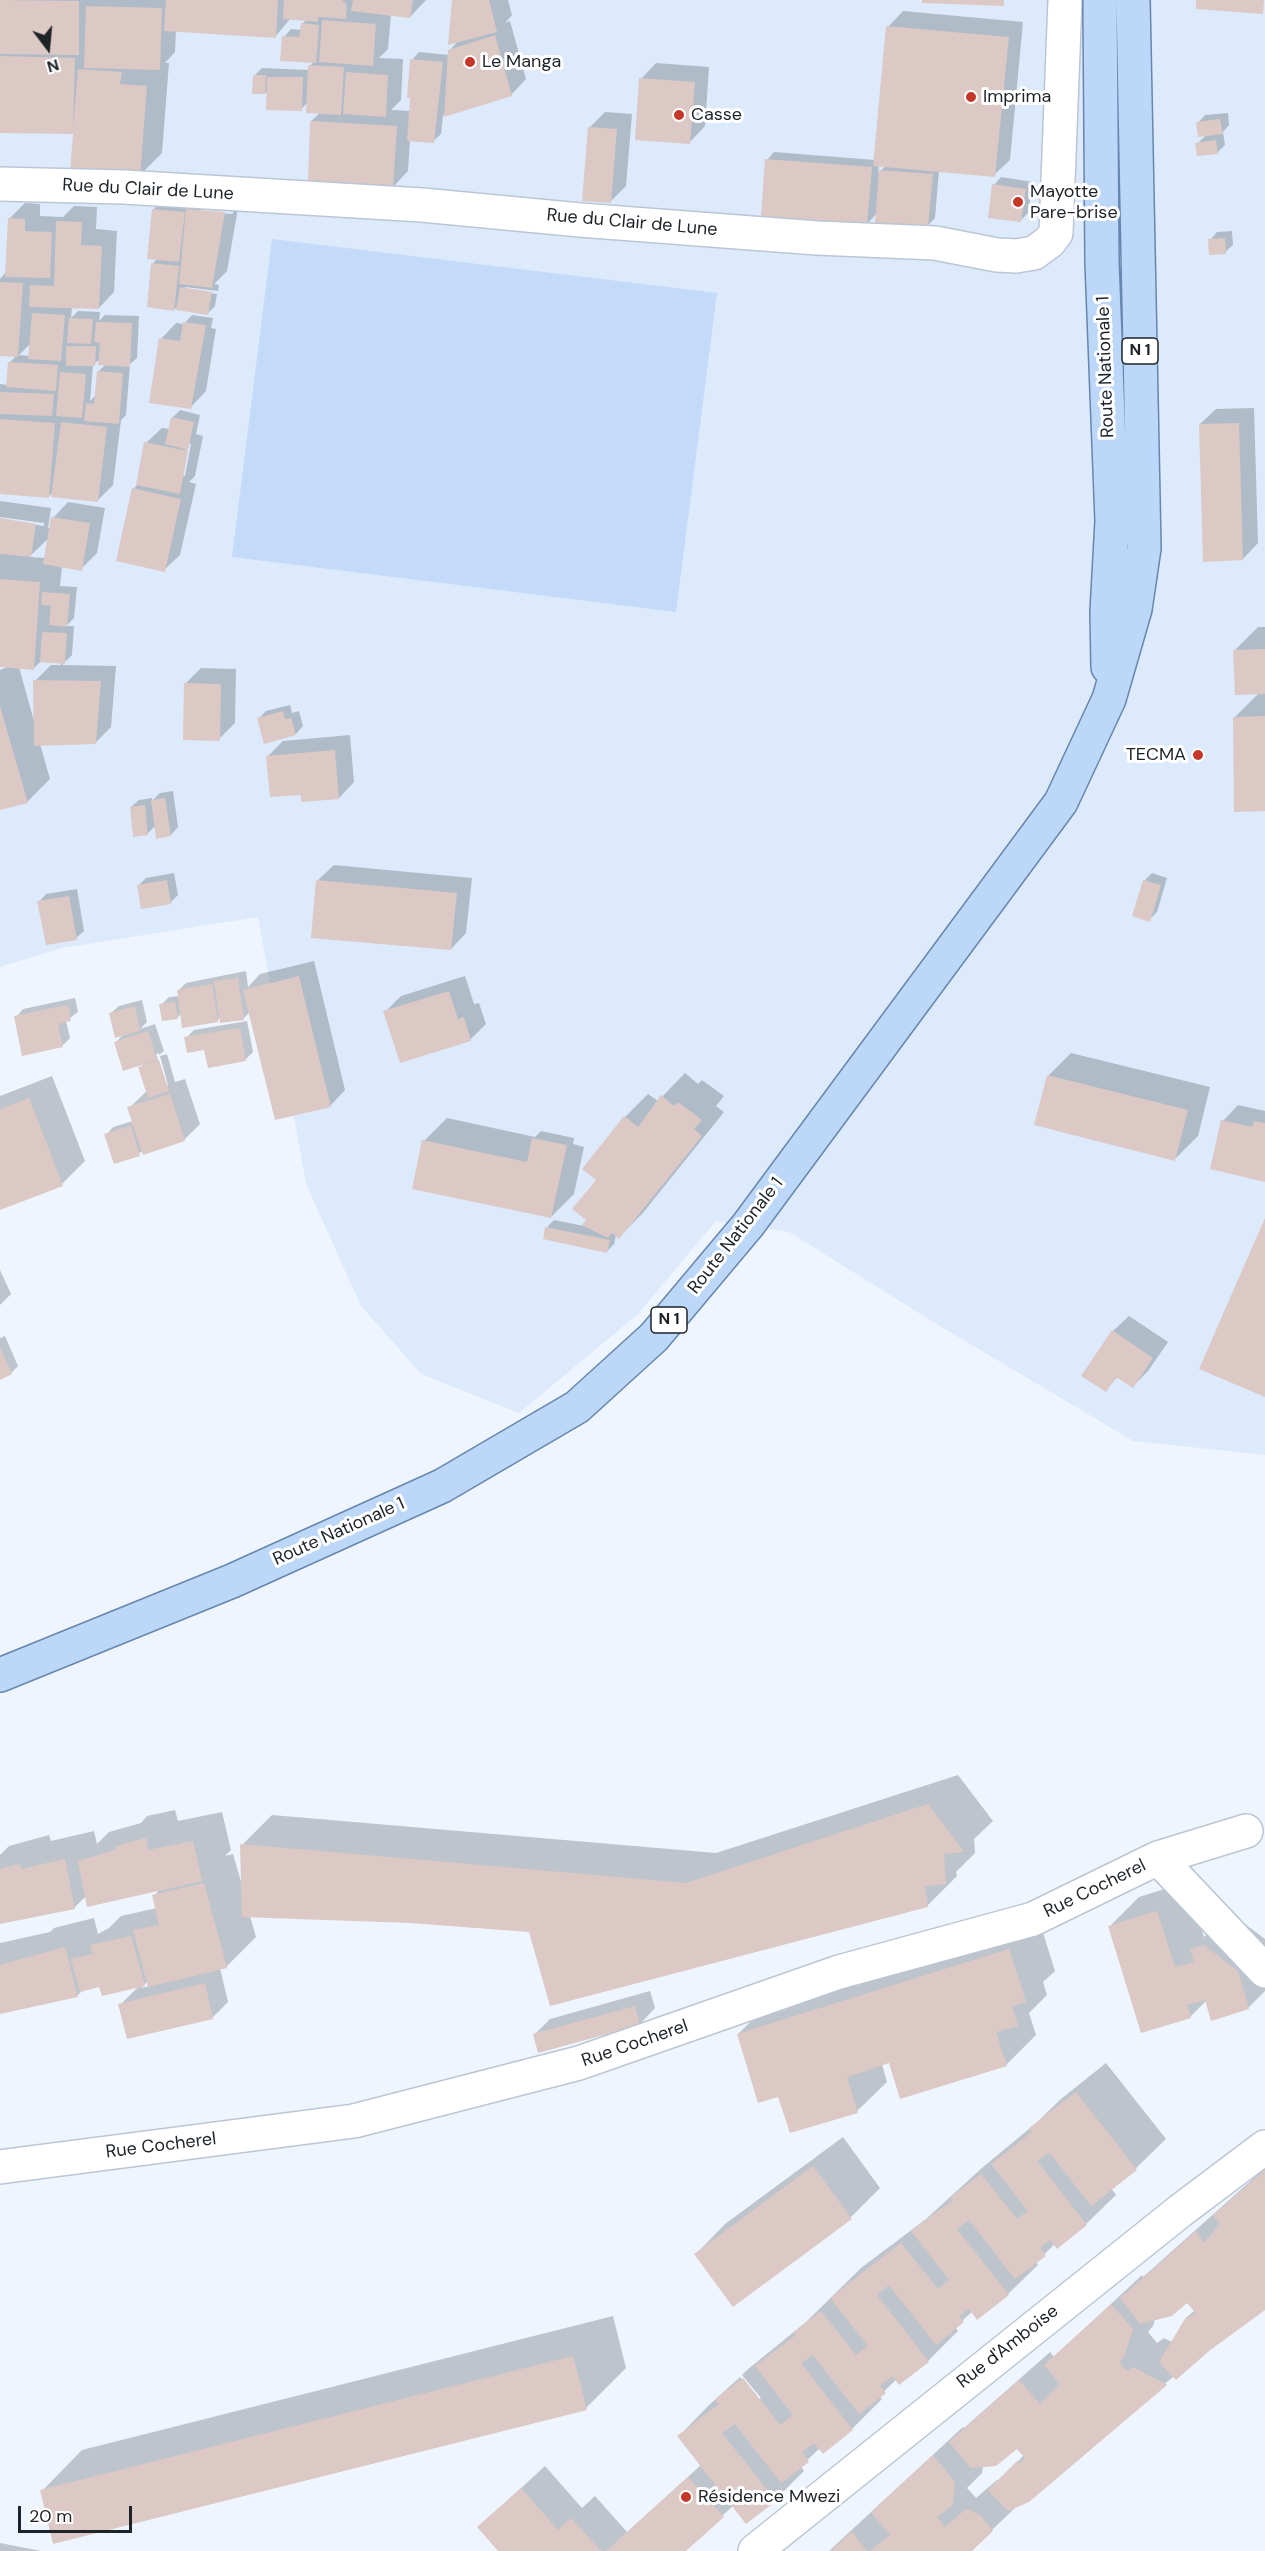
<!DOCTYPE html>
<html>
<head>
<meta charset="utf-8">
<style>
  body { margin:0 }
  #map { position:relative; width:1265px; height:2551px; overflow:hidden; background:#eef5fe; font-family:"DM Sans",sans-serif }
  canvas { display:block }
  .north { position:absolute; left:18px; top:18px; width:60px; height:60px; -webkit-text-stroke:4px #fff; paint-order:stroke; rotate:164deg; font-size:16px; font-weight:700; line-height:24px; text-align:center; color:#1e2328 }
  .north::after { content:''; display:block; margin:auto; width:21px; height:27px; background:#1e2328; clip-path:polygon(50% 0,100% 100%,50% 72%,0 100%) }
  .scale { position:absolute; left:18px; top:2506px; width:114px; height:27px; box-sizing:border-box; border:3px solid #1e2328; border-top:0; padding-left:8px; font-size:18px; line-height:21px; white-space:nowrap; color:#1e2328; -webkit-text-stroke:4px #fff; paint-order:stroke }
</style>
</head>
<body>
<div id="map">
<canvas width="1265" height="2551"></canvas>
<div class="north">N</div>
<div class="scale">20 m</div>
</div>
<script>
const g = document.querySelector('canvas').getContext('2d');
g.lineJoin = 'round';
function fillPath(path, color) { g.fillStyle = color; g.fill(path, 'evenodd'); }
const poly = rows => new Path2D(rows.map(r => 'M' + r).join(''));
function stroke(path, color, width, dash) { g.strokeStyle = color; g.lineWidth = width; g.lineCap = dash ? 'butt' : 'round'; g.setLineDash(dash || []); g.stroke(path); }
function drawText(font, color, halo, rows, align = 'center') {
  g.font = font + ' "DM Sans",sans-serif'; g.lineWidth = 6; g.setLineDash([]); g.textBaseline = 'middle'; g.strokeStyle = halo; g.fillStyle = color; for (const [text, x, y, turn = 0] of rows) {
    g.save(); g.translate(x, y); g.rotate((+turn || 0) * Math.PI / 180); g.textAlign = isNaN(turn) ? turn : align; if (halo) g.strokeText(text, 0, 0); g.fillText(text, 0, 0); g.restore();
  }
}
fillPath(poly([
  [0,0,1265,0,1265,1455,1133,1441,935,1323,789,1232,716,1221,638,1314,519,1413,421,1374,361,1306,306,1184,258,917,62,948,0,967]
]), '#ddeafb');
fillPath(poly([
  [272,239,717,293,676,612,232,557]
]), '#c3daf8');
fillPath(poly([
  [0,0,426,0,410,17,391,14,388,49,379,58,403,59,401,100,391,110,411,111,412,60,419,52,449,55,450,50,459,40,454,0,508,0,512,15,505,23,510,21,526,79,511,95,443,115,441,134,433,141,410,139,408,171,393,187,311,121,320,113,308,102,301,109,268,93,254,92,254,76,262,68,309,70,310,66,314,61,284,37,291,29,302,30,302,24,307,19,291,18,275,37,176,30,175,52,165,63,169,63,162,153,139,176,75,130,0,131],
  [903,11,1023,22,1010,160,994,175,939,170,935,218,928,225,877,213,867,224,767,160,774,152,875,160,888,27],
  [879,165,886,165,878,174],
  [656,63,709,67,705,126,690,142,641,79],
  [605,112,632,114,626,186,610,202,590,127],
  [1228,113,1229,125,1223,132,1225,145,1217,153,1197,144,1206,135,1198,123,1205,115],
  [1001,177,1033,182,1028,213,1021,220,994,185],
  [240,197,227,271,214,284,219,285,218,291,185,287,185,290,217,294,215,306,208,313,179,305,174,310,153,263,158,258,153,210,161,202],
  [200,209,233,211,233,214,200,212],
  [25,203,40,204,40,216,63,217,74,206,97,207,96,229,117,231,114,292,99,308,72,307,71,318,78,311,100,312,99,321,105,315,139,316,137,358,130,364,126,415,121,420,113,485,98,500,54,491,48,497,0,492,0,384,8,385,10,362,16,356,0,355,0,279,6,272,9,219],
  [31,343,30,356,19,355],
  [100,359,106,364,98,372,95,396,90,401,93,365],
  [1232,231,1233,245,1225,252,1210,240,1217,232],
  [192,315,213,318,211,328,216,329,206,391,191,407,161,339,176,323,184,324],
  [1254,408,1258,543,1243,559,1200,424,1216,409],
  [180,410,200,415,196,434,203,436,195,476,189,482,196,484,180,555,164,570,133,489,138,484,146,443,162,428,170,429,172,418],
  [188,443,191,444,185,476,182,476],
  [0,501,51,508,48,528,51,529,53,518,68,502,105,508,97,553,81,569,62,566,60,586,77,587,74,618,66,626,74,626,72,655,62,665,116,666,111,727,96,742,40,744,50,779,27,802,0,808,0,670,10,666,0,666,0,520,44,526,44,523,0,517],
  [50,537,46,558,30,557,32,554],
  [41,661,61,663,61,665,51,665,35,681,34,721,19,667,34,668],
  [1258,627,1265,627,1265,809,1234,718,1259,693,1235,650],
  [201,668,236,669,235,723,219,739,185,684],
  [290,705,292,713,299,711,303,726,296,734,259,718,266,711],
  [350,735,354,782,339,798,302,794,268,756,283,741],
  [173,791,178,827,171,835,156,825,147,834,131,807,139,800,152,798,152,801,160,793],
  [334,865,472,878,466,933,451,949,318,880],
  [174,873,178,895,170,903,138,886,146,878],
  [1152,873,1167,878,1157,912,1149,920,1144,881],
  [77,889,84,931,76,938,39,902,46,894],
  [314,961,345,1090,330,1106,250,1012,242,1020,220,1017,217,1021,182,1013,177,1018,161,1005,169,997,179,996,178,991,186,983,246,971,248,987,260,974],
  [465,976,474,1004,479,1003,486,1024,470,1040,385,1012,401,996],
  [75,998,78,1012,66,1021,70,1038,62,1046,16,1017,23,1009],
  [142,1000,147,1022,140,1029,155,1024,164,1051,159,1055,159,1053,156,1054,165,1085,168,1085,160,1056,167,1054,175,1082,185,1079,200,1124,184,1140,143,1150,139,1154,106,1135,113,1127,133,1121,129,1108,147,1091,140,1068,145,1062,116,1042,124,1034,111,1013,119,1006],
  [247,1021,253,1052,245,1060,205,1049,186,1038,194,1030],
  [1071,1053,1210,1087,1198,1136,1175,1159,1048,1076],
  [685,1073,698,1084,702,1080,724,1096,716,1106,724,1112,642,1214,619,1237,616,1235,614,1244,607,1251,547,1227,554,1220,584,1226,588,1219,598,1180,584,1168,625,1117,648,1094,658,1101],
  [52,1076,85,1161,62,1184,0,1209,0,1096],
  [1238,1105,1265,1111,1265,1181,1223,1121],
  [447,1118,535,1137,541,1131,574,1138,573,1144,584,1147,574,1194,551,1217,424,1141],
  [0,1270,11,1294,0,1305],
  [1129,1316,1168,1342,1148,1371,1132,1387,1118,1376,1106,1390,1113,1331],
  [5,1336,18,1366,11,1373,0,1378,0,1338],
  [958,1775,993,1821,974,1839,975,1853,956,1872,957,1876,927,1906,530,1931,410,1921,250,1916,256,1937,226,1967,220,1968,228,2002,213,2017,128,2038,120,2005,139,1986,100,1985,84,1989,77,1996,0,2012,0,1943,50,1932,54,1928,94,1918,98,1934,109,1928,121,1916,157,1908,154,1896,160,1889,86,1896,74,1908,0,1922,0,1855,9,1846,49,1835,51,1841,94,1831,97,1844,109,1832,141,1823,147,1816,175,1810,178,1821,222,1812,231,1850,225,1856,233,1854,242,1885,242,1845,272,1815,716,1853],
  [148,1981,149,1986,141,1988],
  [1187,1882,1204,1937,1222,1919,1234,1916,1265,1939,1265,1991,1248,2008,1207,2000,1190,2017,1109,1927,1139,1897],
  [1039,1920,1055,1971,1043,1982,1047,1995,1029,2013,1036,2035,1006,2065,890,2061,882,2064,887,2082,857,2111,779,2095,738,2034,768,2005],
  [650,1991,655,2008,640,2024,535,2034,550,2019],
  [1106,2063,1166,2139,1136,2168,1111,2188,1116,2195,1086,2224,1055,2244,1036,2262,1038,2265,1008,2294,973,2311,955,2327,958,2331,928,2361,900,2383,897,2379,879,2396,882,2399,852,2429,823,2452,820,2448,801,2466,804,2471,775,2500,733,2506,684,2551,500,2551,479,2527,545,2466,582,2508,595,2496,627,2532,701,2465,679,2436,708,2406,740,2377,758,2400,761,2398,742,2375,747,2370,806,2322,861,2268,926,2219,983,2167,1035,2124,1061,2099],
  [843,2137,880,2188,851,2217,696,2254,725,2224],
  [1265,2168,1265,2308,1174,2376,1028,2501,1017,2506,970,2551,829,2551,963,2427,964,2428,1050,2352,1054,2357,1142,2275,1143,2277],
  [1187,2301,1195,2310,1187,2317,1172,2342,1164,2338,1157,2343,1148,2332,1153,2326,1155,2319],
  [1017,2447,1024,2455,999,2481,997,2480,976,2498,967,2488,982,2473,983,2466],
  [613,2316,626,2368,586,2408,42,2491,82,2450],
  [0,2543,41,2551,0,2551]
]), '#0003');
fillPath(poly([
  [0,0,79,1,79,55,0,54],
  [166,0,278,0,276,38,164,31],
  [284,0,342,0,347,5,346,19,318,17,318,22,283,19],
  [353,0,413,0,410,18,351,11],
  [452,0,489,0,497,32,448,45],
  [922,0,1004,0,1004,6,922,3],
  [1196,0,1264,0,1263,14,1196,9],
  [86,6,162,8,160,70,84,68],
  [322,20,376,24,373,66,319,62],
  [301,23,319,25,316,63,280,61,282,36,299,37],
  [886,26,1009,37,995,177,873,166],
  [495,35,512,96,444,117,448,50],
  [0,56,75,58,73,129,78,69,122,72,120,84,147,86,140,178,70,172,73,134,0,133],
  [410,59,443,62,434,143,407,141,410,98,407,98],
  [308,65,344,67,341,115,306,113],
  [346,72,388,75,386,117,343,114],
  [253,75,266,75,265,94,252,94],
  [267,77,303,77,302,111,266,110],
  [639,78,695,82,690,144,635,140],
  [1220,119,1223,134,1198,137,1196,122],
  [310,121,397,126,393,189,308,184],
  [588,127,617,129,611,203,582,201],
  [1216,140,1218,154,1197,156,1195,143],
  [765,159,872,167,867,225,761,217],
  [879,170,933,174,928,227,875,223],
  [992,184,1026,189,1021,222,988,218],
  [152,209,185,212,179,262,147,259],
  [186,209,225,212,212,288,179,284],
  [8,218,25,219,25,231,52,232,50,278,5,277],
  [56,221,82,222,81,245,102,246,99,309,29,307,30,285,54,286],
  [1225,238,1226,254,1209,255,1208,239],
  [151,263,179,266,174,311,147,307],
  [0,282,23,283,18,357,0,356],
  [180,287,212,292,208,315,176,310],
  [32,313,65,315,61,361,28,359],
  [69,318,93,319,91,344,67,343],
  [96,322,132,323,130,367,98,365,100,343,94,342],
  [183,322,206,325,191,409,149,403,159,338,180,341],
  [66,346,96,346,95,366,66,366],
  [8,362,58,365,56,391,6,387],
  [97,371,123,373,119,424,84,421,86,403,94,404],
  [60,372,86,374,82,418,56,416],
  [0,392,54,394,52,416,0,414],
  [171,417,194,422,188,450,165,444],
  [0,419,55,423,49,498,0,494],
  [61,422,107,427,98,502,51,497],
  [1239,423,1243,560,1203,562,1199,424],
  [144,442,188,451,180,494,136,485],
  [132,488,181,499,165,572,116,561],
  [51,517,90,523,82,571,43,564],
  [0,518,36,524,31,557,0,554],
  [0,579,40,582,34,670,0,667],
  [42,592,70,594,67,627,49,625,51,606,41,605],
  [42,632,67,633,65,664,40,662],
  [1265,649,1265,694,1235,695,1233,650],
  [33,680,101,681,96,744,34,746],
  [184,683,221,684,220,741,183,740],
  [0,706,28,803,0,810],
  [283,711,285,719,291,718,296,735,264,744,257,718],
  [1265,716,1265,811,1234,812,1233,717],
  [335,750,339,799,301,802,301,795,270,797,266,756],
  [165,798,171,836,156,839,151,800],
  [145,805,148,835,133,837,130,807],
  [167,880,171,904,141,909,137,885],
  [316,880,457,893,451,950,311,938],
  [1143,880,1161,885,1150,922,1132,916],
  [69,896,77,940,46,945,37,901],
  [299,976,331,1107,275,1120,243,990],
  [238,978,244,1020,220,1023,214,981],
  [212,984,218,1022,182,1028,177,990],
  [449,991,458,1019,464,1017,471,1041,400,1063,383,1011],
  [175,1002,178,1019,162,1021,159,1004],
  [68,1005,71,1021,58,1024,63,1047,22,1056,14,1016],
  [135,1006,140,1031,115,1038,109,1013],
  [240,1028,246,1061,208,1068,204,1050,187,1053,184,1037],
  [148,1031,157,1060,123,1071,114,1042],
  [159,1060,169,1091,148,1098,138,1067],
  [1047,1075,1188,1110,1175,1161,1034,1125],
  [170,1094,185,1141,143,1155,127,1107],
  [661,1095,674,1106,678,1102,702,1120,694,1129,702,1136,619,1239,612,1233,608,1238,582,1225,586,1220,572,1209,596,1180,582,1169,624,1116,638,1127],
  [29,1098,63,1186,0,1210,0,1109],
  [1221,1120,1252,1127,1254,1121,1265,1123,1265,1182,1210,1169],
  [131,1126,140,1156,114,1164,104,1134],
  [532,1138,567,1145,551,1218,412,1189,422,1140,527,1162],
  [1265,1218,1265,1397,1199,1369],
  [545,1227,610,1240,607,1253,543,1239],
  [1112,1330,1153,1358,1133,1388,1116,1377,1106,1392,1081,1376],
  [0,1348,12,1374,0,1380],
  [928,1804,964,1852,944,1854,946,1884,925,1886,928,1907,550,2006,529,1932,410,1923,242,1917,240,1844,686,1883],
  [146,1838,148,1850,193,1841,202,1881,87,1907,78,1861,115,1850,116,1846],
  [65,1859,75,1909,0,1924,0,1869,20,1864,21,1869],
  [204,1883,227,1968,148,1987,133,1930,159,1925,152,1895],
  [1157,1911,1175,1967,1194,1962,1190,1949,1204,1945,1238,1971,1249,2009,1211,2021,1205,2000,1187,2005,1191,2018,1141,2033,1108,1926],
  [131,1936,145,1986,102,1996,99,1987,80,1992,71,1959,93,1954,90,1945],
  [65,1947,78,1997,0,2014,0,1965],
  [1009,1949,1026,2002,1012,2006,1018,2026,996,2032,1007,2066,900,2099,889,2063,847,2077,858,2113,790,2133,778,2097,758,2103,737,2034],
  [205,1983,213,2019,127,2039,118,2004],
  [635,2006,640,2025,538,2053,533,2034],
  [1076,2092,1137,2170,1091,2206,1050,2153,1037,2161,1087,2225,1057,2249,1050,2240,1040,2248,1046,2256,1015,2279,969,2220,957,2229,1009,2295,977,2320,969,2309,959,2316,964,2322,936,2345,889,2285,877,2295,929,2362,899,2385,892,2376,880,2386,886,2393,859,2414,813,2355,801,2363,853,2430,823,2454,814,2443,802,2452,809,2462,781,2483,735,2424,722,2433,776,2501,746,2524,677,2436,719,2404,715,2399,743,2378,780,2425,793,2415,755,2366,796,2335,794,2332,821,2311,856,2355,868,2346,830,2298,901,2243,938,2289,949,2280,911,2231,953,2200,951,2197,981,2174,1017,2219,1028,2211,991,2164,1032,2132,1029,2128],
  [813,2166,852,2219,733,2307,694,2254],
  [1265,2170,1265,2310,1209,2351,1176,2380,1159,2362,1186,2317,1189,2318,1195,2312,1187,2303,1172,2316,1140,2324,1120,2298,1196,2231,1204,2243,1220,2224,1213,2215],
  [1111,2304,1133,2329,1124,2357,1119,2362,1127,2371,1133,2367,1167,2385,1029,2502,1008,2511,988,2490,1017,2461,1020,2464,1025,2458,1017,2449,996,2466,971,2468,949,2442,1019,2380,1040,2404,1060,2384,1044,2365],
  [573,2356,587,2410,53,2544,40,2490],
  [933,2455,955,2482,953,2505,937,2517,945,2527,966,2509,980,2515,993,2531,972,2551,870,2551,890,2535,871,2512],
  [688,2477,724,2517,686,2551,606,2551],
  [521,2488,558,2530,571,2518,601,2551,498,2551,477,2527],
  [852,2532,867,2551,830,2551]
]), '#dcc8c4');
const minor = poly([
  [0,184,124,187,422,205,580,220,817,238,935,243,997,255,1016,256,1034,253,1049,242,1056,233,1065,0],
  [1158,1858,1265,1971],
  [0,2167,354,2121,579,2063,839,1972,1033,1919,1158,1858,1246,1831],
  [755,2551,1180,2211,1265,2147]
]);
const major = poly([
  [1100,0,1102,262,1112,521,1107,612,1108,667],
  [0,1675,232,1581,442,1486,577,1407,654,1337,748,1225,1061,802,1109,699,1135,609,1144,548,1133,0]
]);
stroke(minor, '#bbc6d5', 36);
stroke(major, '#6786ad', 36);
stroke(minor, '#fff', 33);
stroke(major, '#bcd7f8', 33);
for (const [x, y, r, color] of [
  [470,62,6,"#c43829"],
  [971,97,6,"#c43829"],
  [679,115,6,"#c43829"],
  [1018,202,6,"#c43829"],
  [1198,755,6,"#c43829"],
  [686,2497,6,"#c43829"]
]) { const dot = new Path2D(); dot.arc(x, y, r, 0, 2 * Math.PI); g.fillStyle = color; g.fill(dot); stroke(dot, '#fff', 2); }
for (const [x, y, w] of [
  [1140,351,36],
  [669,1320,36]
]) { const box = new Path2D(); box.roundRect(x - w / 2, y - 13, w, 26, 4.5); g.fillStyle = '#fff'; g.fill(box); stroke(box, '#1e2328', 1.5); }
drawText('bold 16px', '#1e2328', null, [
  ["N 1",1140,351],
  ["N 1",669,1320]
]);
drawText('18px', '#1e2328', '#fff', [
  ["Le Manga",482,62],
  ["Imprima",983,97],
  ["Casse",691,115],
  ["Mayotte",1030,192],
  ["Pare-brise",1030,213],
  ["TECMA",1186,755,"right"],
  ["Résidence Mwezi",698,2497]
], 'left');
drawText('18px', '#1e2328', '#fff', [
  ["Rue du Clair de Lune",148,190,3],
  ["Rue du Clair de Lune",632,223,5],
  ["Route Nationale 1",1106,367,-92],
  ["Route Nationale 1",736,1236,-52],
  ["Route Nationale 1",339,1532,-24],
  ["Rue Cocherel",1095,1889,-26],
  ["Rue Cocherel",635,2044,-19],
  ["Rue Cocherel",161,2146,-7],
  ["Rue d'Amboise",1008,2347,-38]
]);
</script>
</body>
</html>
